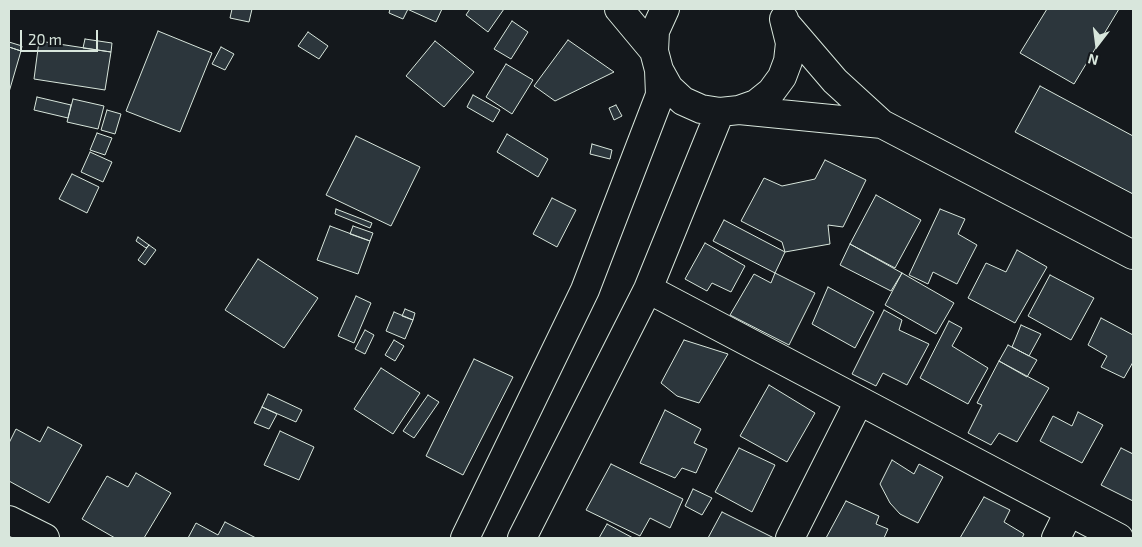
<!DOCTYPE html>
<html>
<head>
<meta charset="utf-8">
<style>
  body { margin:0 }
  #map { position:relative; width:1142px; height:547px; overflow:hidden; background:#14181c; font-family:"Exo 2",sans-serif }
  canvas { display:block }
  .frame { position:absolute; inset:0; border:10px solid #d8e6dc; pointer-events:none }
  .north { position:absolute; left:1072px; top:20px; width:50px; height:50px; -webkit-text-stroke:4px #14181c; paint-order:stroke; rotate:195deg; font-size:14px; font-weight:700; line-height:20px; text-align:center; color:#d8e6dc }
  .north::after { content:''; display:block; margin:auto; width:18px; height:22px; background:#d8e6dc; clip-path:polygon(50% 0,100% 100%,50% 72%,0 100%) }
  .scale { position:absolute; left:20px; top:30px; width:78px; height:22px; box-sizing:border-box; border:2px solid #d8e6dc; border-top:0; padding-left:6px; font-size:15px; line-height:18px; white-space:nowrap; color:#d8e6dc; -webkit-text-stroke:4px #14181c; paint-order:stroke }
</style>
</head>
<body>
<div id="map">
<canvas width="1142" height="547"></canvas>
<div class="frame"></div>
<div class="north">N</div>
<div class="scale">20 m</div>
</div>
<script>
const g = document.querySelector('canvas').getContext('2d');
g.lineJoin = 'round';
function fillPath(path, color) { g.fillStyle = color; g.fill(path, 'evenodd'); }
const poly = rows => new Path2D(rows.map(r => 'M' + r).join(''));
function stroke(path, color, width, dash) { g.strokeStyle = color; g.lineWidth = width; g.lineCap = dash ? 'butt' : 'round'; g.setLineDash(dash || []); g.stroke(path); }
const building = poly([
  [232,9,252,9,249,22,230,18,232,9],
  [390,9,408,9,403,19,389,13,390,9],
  [407,9,442,9,436,22,407,9],
  [470,9,504,9,488,32,466,15,470,9],
  [1047,9,1119,9,1074,84,1020,53,1047,9],
  [512,21,528,32,511,59,494,49,512,21],
  [158,31,212,53,180,132,126,111,158,31],
  [308,32,328,46,319,59,298,46,308,32],
  [85,39,112,43,111,52,83,48,85,39],
  [568,40,614,72,555,101,534,86,568,40],
  [39,41,111,52,105,90,34,79,39,41],
  [435,41,474,72,444,107,406,76,435,41],
  [9,42,22,46,21,51,9,47,9,42],
  [9,47,21,51,9,92,9,47],
  [221,47,234,54,225,70,212,64,221,47],
  [506,64,533,80,512,114,486,97,506,64],
  [1040,86,1133,136,1133,194,1015,132,1040,86],
  [473,95,500,110,493,122,467,107,473,95],
  [37,97,71,105,68,118,34,110,37,97],
  [73,99,104,106,98,129,67,122,73,99],
  [616,105,622,116,614,120,609,108,616,105],
  [107,110,121,114,115,134,101,130,107,110],
  [97,133,112,138,105,155,90,150,97,133],
  [507,134,548,159,538,177,497,152,507,134],
  [356,136,420,167,391,226,326,195,356,136],
  [592,144,612,150,610,159,590,154,592,144],
  [90,152,112,162,103,182,81,172,90,152],
  [825,160,866,180,843,227,828,225,830,244,785,252,782,242,741,221,764,178,782,186,815,179,825,160],
  [72,174,99,187,87,213,59,199,72,174],
  [876,195,921,220,895,268,850,244,876,195],
  [552,198,576,210,557,247,533,234,552,198],
  [336,209,372,223,370,228,335,214,336,209],
  [940,209,965,219,958,234,977,245,957,284,933,272,928,284,909,275,940,209],
  [724,220,785,252,775,273,713,241,724,220],
  [330,226,370,241,358,274,317,260,330,226],
  [353,226,373,233,370,241,350,234,353,226],
  [138,237,149,245,146,248,136,241,138,237],
  [705,243,745,266,731,292,712,283,707,291,685,279,705,243],
  [850,244,902,273,891,291,840,265,850,244],
  [149,245,156,250,145,265,138,260,149,245],
  [1017,250,1047,267,1015,323,968,298,986,263,1006,272,1017,250],
  [258,259,318,298,284,348,225,310,258,259],
  [775,273,815,293,789,345,730,315,754,274,771,283,775,273],
  [902,273,954,303,936,334,885,305,902,273],
  [1050,275,1094,298,1071,340,1028,316,1050,275],
  [828,287,874,312,855,348,812,324,828,287],
  [356,296,371,303,354,343,338,336,356,296],
  [405,309,415,313,413,320,402,316,405,309],
  [884,310,902,320,899,330,929,344,907,385,883,373,876,386,852,374,884,310],
  [394,312,413,320,405,339,386,331,394,312],
  [1101,318,1133,335,1133,362,1124,378,1101,367,1107,356,1088,345,1101,318],
  [949,321,962,328,952,346,988,368,968,404,920,378,949,321],
  [1021,325,1041,334,1029,356,1012,347,1021,325],
  [365,330,374,335,365,354,355,349,365,330],
  [394,340,404,346,395,361,385,355,394,340],
  [684,340,728,354,699,403,677,396,661,383,684,340],
  [1008,345,1037,360,1027,377,999,361,1008,345],
  [474,359,513,377,463,475,426,456,474,359],
  [999,361,1049,388,1017,442,999,433,991,445,968,433,982,405,977,403,999,361],
  [381,368,420,393,393,434,354,409,381,368],
  [769,385,815,413,787,462,740,436,769,385],
  [268,394,302,410,296,422,262,407,268,394],
  [428,395,439,402,414,438,403,431,428,395],
  [262,407,277,414,269,429,254,423,262,407],
  [665,410,701,429,694,443,707,449,696,473,682,468,675,478,640,463,665,410],
  [1078,412,1103,425,1082,463,1040,441,1053,416,1072,426,1078,412],
  [48,427,82,445,49,503,9,481,9,443,16,429,40,442,48,427],
  [280,431,314,447,299,480,264,465,280,431],
  [739,448,775,465,752,512,715,492,739,448],
  [1121,448,1133,454,1133,501,1101,485,1121,448],
  [892,460,914,474,919,464,943,477,918,523,900,514,890,503,880,484,892,460],
  [611,464,683,499,670,528,650,518,640,536,586,510,611,464],
  [136,473,171,493,144,538,115,538,82,519,107,476,128,487,136,473],
  [693,489,712,498,702,515,685,506,693,489],
  [984,497,1010,510,1004,522,1024,534,1022,538,960,538,984,497],
  [846,501,879,516,876,524,888,529,884,538,826,538,846,501],
  [722,512,774,538,708,538,722,512],
  [225,522,256,538,188,538,196,523,218,535,225,522],
  [607,524,633,538,599,538,607,524]
]);
fillPath(building, '#2c363c');
stroke(building, '#d8e6dc', 1);
const minor = poly([
  [619,9,654,51],
  [665,9,655,31,654,51,659,70,669,88,683,101,701,109,720,112,739,110,882,124],
  [787,25,835,81,882,124,1133,255],
  [739,110,756,104,771,92,782,77,788,61,790,43,784,19],
  [648,289,1119,538],
  [9,520,45,538],
  [465,538,585,290,660,95,659,70],
  [522,538,648,289,720,112],
  [790,538,859,401],
  [1056,538,1069,512]
]);
stroke(minor, '#d8e6dc', 30);
stroke(minor, '#14181c', 28);
</script>
</body>
</html>
